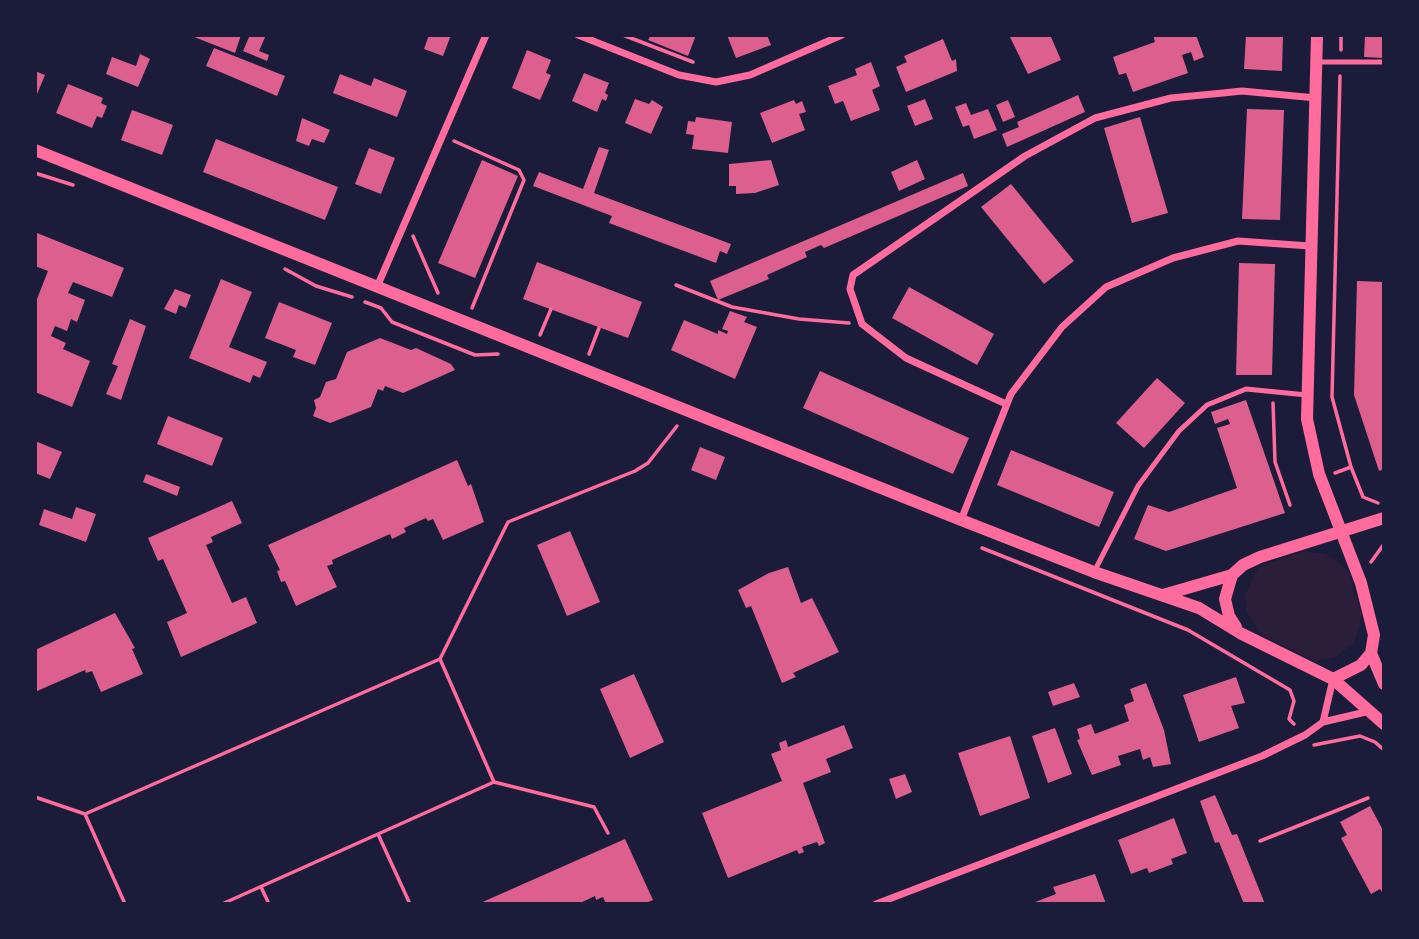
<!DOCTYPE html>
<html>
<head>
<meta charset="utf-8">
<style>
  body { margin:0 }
  #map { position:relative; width:1419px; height:939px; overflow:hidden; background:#1b1b3a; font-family:Literata,serif }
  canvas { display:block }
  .frame { position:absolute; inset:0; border:37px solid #1b1b3a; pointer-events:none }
</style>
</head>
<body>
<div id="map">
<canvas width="1419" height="939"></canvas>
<div class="frame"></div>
</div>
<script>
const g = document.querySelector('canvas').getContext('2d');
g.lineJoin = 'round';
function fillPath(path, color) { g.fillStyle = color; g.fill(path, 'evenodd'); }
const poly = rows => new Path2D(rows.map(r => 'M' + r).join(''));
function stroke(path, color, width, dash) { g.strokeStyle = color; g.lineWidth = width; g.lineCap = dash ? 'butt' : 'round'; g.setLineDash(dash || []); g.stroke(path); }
fillPath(poly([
  [1304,551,1326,554,1342,565,1348,572,1362,615,1354,643,1334,658,1315,661,1262,635,1247,613,1245,596,1255,573,1263,565]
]), '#2a1e3b');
fillPath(poly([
  [189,35,241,35,235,53],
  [250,35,266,35,259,51,269,55,267,61,243,51],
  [429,35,451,35,443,56,424,49],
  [651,35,696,35,688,56,648,40],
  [727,35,767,35,771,45,736,58],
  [1009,35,1056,35,1051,37,1061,60,1028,74],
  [1153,35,1196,35,1204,57,1194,61,1191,52,1182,55,1188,73,1133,92,1126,73,1119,75,1113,57,1155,42],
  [1246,35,1283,35,1282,71,1244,69],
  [1365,35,1384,35,1384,58,1364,57],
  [943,39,952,61,956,59,957,71,906,92,896,67,907,62,904,56],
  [214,48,285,76,277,96,206,66],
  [527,50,551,60,546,73,551,75,540,100,512,88],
  [140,54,150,59,138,87,106,74,112,57,136,66],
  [871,62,880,86,872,90,880,110,851,121,843,101,835,104,828,86,857,75,855,69],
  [35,71,45,75,35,99],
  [584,73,609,83,605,93,608,95,606,101,602,99,597,112,572,101],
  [340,74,371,86,374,78,407,91,397,117,333,93],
  [68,84,103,98,101,103,107,106,102,118,97,116,92,128,56,113],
  [1078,95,1085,112,1007,147,1002,134,1019,127,1017,122],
  [635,99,649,104,652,100,663,107,651,134,625,123],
  [925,99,933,119,915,126,907,106],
  [794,100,796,104,802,101,806,112,799,114,805,130,772,143,760,113],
  [1008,100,1015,117,1003,122,996,105],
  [966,103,971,115,988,109,997,130,974,139,969,125,963,127,955,107],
  [1247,109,1284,110,1280,220,1242,219],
  [132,110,173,125,162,155,121,140],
  [696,117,732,122,728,153,692,149,694,135,686,134,688,121,695,122],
  [1140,117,1168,213,1132,223,1104,128],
  [302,118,330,130,324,143,312,139,309,146,296,141],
  [216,139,338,187,325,220,203,172],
  [599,147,609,150,594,193,731,244,727,254,720,251,716,263,609,223,612,216,533,186,539,172,583,189],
  [369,148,395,158,381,194,355,184],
  [482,160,518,176,475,278,438,263],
  [771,160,779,185,755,193,736,194,736,186,729,186,729,164],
  [917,160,925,179,899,191,891,172],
  [963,173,968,186,824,248,821,245,805,252,807,257,767,275,769,279,718,300,710,281],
  [1011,184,1074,261,1044,284,981,207],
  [37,233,124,268,112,297,73,282,68,293,85,300,77,322,71,319,67,331,55,326,51,336,66,343,63,349,90,361,72,407,35,392,35,304,48,271,35,266],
  [537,262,642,302,628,338,523,299],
  [1239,263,1275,264,1272,375,1236,375],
  [221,279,252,292,229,347,267,362,260,378,253,375,250,383,189,358],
  [1357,281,1384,282,1384,469,1379,471,1354,395],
  [909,287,994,334,977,365,892,318],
  [175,289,191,295,186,308,179,305,176,314,164,309],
  [279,302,332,323,315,365,293,357,296,350,265,338],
  [730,311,747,317,744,322,757,327,735,379,671,350,684,320,718,334,718,330,727,334,728,331,722,329],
  [130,319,146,326,121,400,106,394,118,366,112,364],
  [380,338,411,350,416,348,451,364,455,370,403,393,385,386,383,391,378,389,371,407,330,423,313,416,316,408,314,400,320,397,326,382,336,379,347,352],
  [820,371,969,438,953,474,803,408],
  [1157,378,1185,403,1144,448,1116,423],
  [1246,400,1285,513,1166,551,1134,539,1148,505,1169,512,1237,488,1217,428,1230,424,1228,419,1215,424,1211,412],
  [168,416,223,438,212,466,157,444],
  [35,441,62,452,50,479,35,473],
  [700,447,725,457,716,480,691,470],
  [1011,450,1114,492,1099,527,997,485],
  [457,460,468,486,471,484,484,522,443,540,433,519,428,521,426,518,404,528,406,532,392,539,390,534,332,560,333,564,327,566,337,587,296,606,285,581,281,582,277,571,280,570,268,545],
  [146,474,180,487,177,496,143,482],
  [232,501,242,523,211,537,213,542,206,545,232,603,246,597,257,623,181,657,167,622,187,613,163,559,158,561,148,538],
  [76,507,96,514,86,542,39,525,44,509,72,519],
  [570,531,600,602,567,616,537,545],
  [788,567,801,603,812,598,839,652,793,673,796,677,782,683,751,606,746,608,738,590,769,573],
  [115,613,135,648,132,649,143,674,101,692,92,671,86,673,85,670,35,692,35,650],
  [634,674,664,742,630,758,600,689],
  [1236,677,1245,703,1231,706,1239,728,1199,742,1183,695],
  [1074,683,1080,697,1053,706,1048,692],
  [1146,683,1164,730,1171,764,1153,767,1150,757,1143,760,1140,749,1118,756,1121,765,1092,775,1077,740,1080,739,1077,729,1091,724,1095,734,1129,721,1124,705,1134,701,1130,689],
  [844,725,853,748,826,759,831,772,803,783,825,843,819,846,817,842,802,847,804,852,799,854,797,850,728,878,702,813,782,781,771,754,781,750,779,743,786,740,788,747],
  [1055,728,1072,774,1048,783,1032,736],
  [1010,736,1030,798,980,816,958,753],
  [905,774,912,792,896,799,889,779],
  [1215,795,1232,835,1237,834,1265,904,1244,904,1219,842,1215,843,1200,801],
  [1370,806,1384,832,1384,895,1380,889,1371,894,1341,838,1347,835,1340,822],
  [1174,818,1187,853,1171,859,1173,864,1149,873,1147,868,1131,874,1118,840],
  [625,839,653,900,643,904,606,904,603,897,596,900,595,896,578,904,478,904],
  [1095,874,1106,904,1030,904,1056,894,1053,887]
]), '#dd5f8e');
stroke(poly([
  [623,35,693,62],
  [1341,50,1341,35],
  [1340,76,1332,397,1351,467],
  [454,141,519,170,524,180,472,308],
  [35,173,73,185],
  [413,236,438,293],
  [285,269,316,286,352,297],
  [676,285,732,307,799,319,849,323],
  [365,302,381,308,392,322,475,355,498,354],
  [540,335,551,309],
  [589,354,599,328],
  [1273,403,1275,462,1290,505],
  [1335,473,1351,467,1363,497,1378,503],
  [982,548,1188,630,1290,690,1294,701,1289,719,1294,724],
  [1371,562,1384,544],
  [440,659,494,782],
  [1314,745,1360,736,1375,742,1384,750],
  [35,797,85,814,440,659,508,522,635,471,648,463,677,426],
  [85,814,125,904],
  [378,834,410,904],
  [1260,841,1368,798],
  [261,887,269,904],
  [222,904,494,782,594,807,608,833]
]), '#ff6b9d', 3.5);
stroke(poly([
  [1316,62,1384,62],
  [1094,572,1138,486,1179,431,1207,405,1246,389,1307,395]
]), '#ff6b9d', 5);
stroke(poly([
  [578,35,679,75,716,82,750,75,842,35],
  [377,287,486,35],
  [1006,404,906,358,862,324,850,289,853,275,1025,156,1095,118,1171,98,1223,93,1242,91,1316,98],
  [961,520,1011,394,1062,327,1106,287,1173,258,1238,241,1310,246],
  [1323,722,1370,711],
  [876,904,1262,756,1305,735,1323,722,1333,679]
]), '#ff6b9d', 7);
stroke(poly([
  [1317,35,1307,419,1319,474,1361,583,1374,635,1371,653,1361,665,1333,679],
  [35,150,961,520,1094,572,1199,608,1240,633,1333,679,1384,724],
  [1163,595,1232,575],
  [1236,627,1229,616,1225,599,1232,575,1243,565,1260,557,1384,518],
  [1371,653,1384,684]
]), '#ff6b9d', 12);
</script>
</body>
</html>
